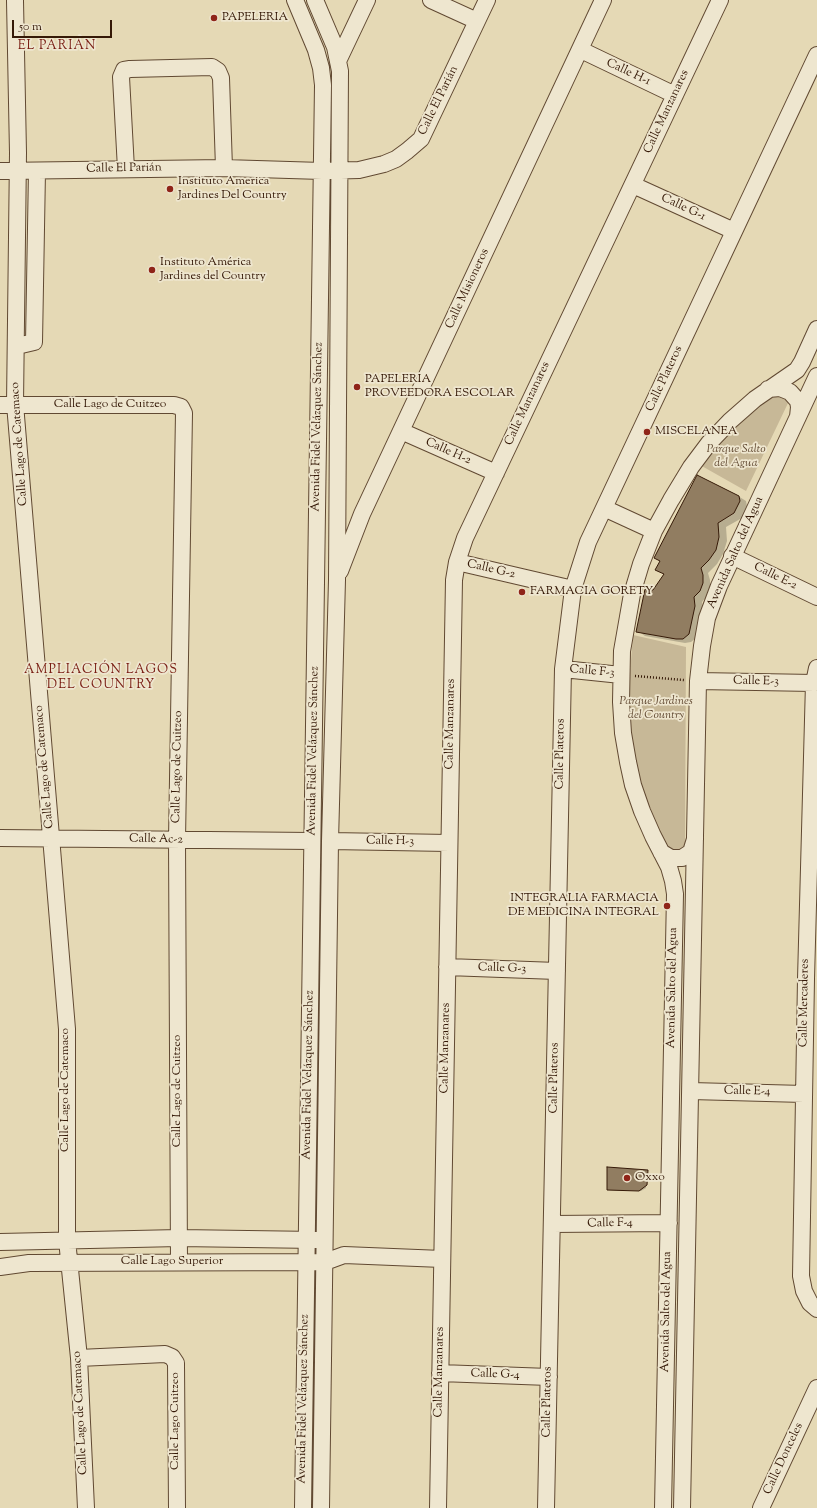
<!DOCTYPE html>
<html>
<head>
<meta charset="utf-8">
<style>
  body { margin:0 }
  #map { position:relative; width:817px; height:1508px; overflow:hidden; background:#e5d9b5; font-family:"Sorts Mill Goudy",serif }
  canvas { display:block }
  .scale { position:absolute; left:12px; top:20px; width:100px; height:18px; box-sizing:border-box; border:2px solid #351907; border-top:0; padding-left:5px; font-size:12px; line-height:14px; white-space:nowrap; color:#351907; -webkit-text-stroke:3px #eee6cf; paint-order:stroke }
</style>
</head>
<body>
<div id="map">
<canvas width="817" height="1508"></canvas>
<div class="scale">50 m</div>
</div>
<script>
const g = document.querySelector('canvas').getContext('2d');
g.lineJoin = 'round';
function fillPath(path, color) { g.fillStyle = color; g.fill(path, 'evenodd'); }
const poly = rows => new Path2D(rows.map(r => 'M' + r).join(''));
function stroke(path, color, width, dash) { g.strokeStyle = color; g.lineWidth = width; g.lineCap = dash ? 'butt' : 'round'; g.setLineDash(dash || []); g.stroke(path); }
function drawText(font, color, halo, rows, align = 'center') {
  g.font = font + ' "Sorts Mill Goudy",serif'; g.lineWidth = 3.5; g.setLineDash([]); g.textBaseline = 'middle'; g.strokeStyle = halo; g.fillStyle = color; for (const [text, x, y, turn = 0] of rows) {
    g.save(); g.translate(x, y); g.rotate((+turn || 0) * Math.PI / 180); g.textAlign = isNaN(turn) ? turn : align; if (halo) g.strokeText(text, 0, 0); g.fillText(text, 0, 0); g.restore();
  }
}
fillPath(poly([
  [782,391,789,401,746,491,700,465,731,427,771,392],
  [633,635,686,647,685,845,676,852,666,848,651,817,635,768,627,711]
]), '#c7b897');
fillPath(poly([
  [738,496,746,501,747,506,742,518,726,527,727,541,723,554,717,564,708,573,710,580,710,588,708,595,702,602,703,610,696,638,691,642,685,643,645,636,638,631,654,591],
  [647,1171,646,1188,641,1191,608,1190]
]), '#0003');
const building = poly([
  [697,475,739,496,740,501,734,513,718,523,719,537,716,550,709,560,701,568,703,575,703,583,700,591,694,597,695,606,689,634,683,639,676,639,636,632,645,589,653,590,664,574,655,570,660,561,654,558,697,475],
  [607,1167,648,1170,647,1185,639,1191,607,1190,607,1167]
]);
fillPath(building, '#917d61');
stroke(building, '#351907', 1);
const minor = poly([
  [295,0,316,50,321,68,323,85,303,1508],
  [315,0,335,47,340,71,337,580,330,841,321,1508],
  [431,0,477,21],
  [15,1,18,153,15,404,67,1029,67,1240,79,1358,86,1508],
  [581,50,675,95],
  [339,59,367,0],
  [126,169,121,77,124,70,130,69,212,67,218,71,221,78,224,168],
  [0,171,224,168,322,171,359,170,384,164,396,159,407,151,421,139,487,0],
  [633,185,734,231],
  [17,346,34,342,37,171],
  [768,389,780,388,790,392,798,401,799,407,798,417],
  [0,405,174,405,181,407,184,413,177,840,179,1262],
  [401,431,496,473],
  [604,508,654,531],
  [732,556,817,597],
  [457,562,573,589],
  [340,571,362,514,603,0],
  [817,668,814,683,806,979,801,1276,804,1291,810,1303,817,1309],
  [563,669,621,675],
  [698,681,814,683],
  [0,838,312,841],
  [330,841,449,843],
  [661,852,671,858,682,858,691,852,695,839],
  [447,967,557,971],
  [691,1091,804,1094],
  [552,1224,669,1223],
  [0,1242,179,1238,316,1240],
  [0,1267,29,1263,325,1262,344,1255,442,1259],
  [79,1358,165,1354,172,1357,176,1363,177,1508],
  [440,1373,549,1377],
  [438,1508,454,580,457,562,465,538,720,0],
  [546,1508,563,669,573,589,588,542,817,55],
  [663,1508,675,894,673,881,669,867,653,836,642,811,633,785,628,762,623,733,621,702,622,651,632,594,641,564,654,531,671,500,691,467,709,443,730,421,755,399,797,370,802,362,817,329],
  [682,1508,698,681,702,646,707,618,719,586,817,376],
  [761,1508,817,1388]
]);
stroke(minor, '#614932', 18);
stroke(poly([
  [635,676,684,680]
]), '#351907', 2.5, [1, 2]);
stroke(minor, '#eee6cf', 16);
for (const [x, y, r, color] of [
  [214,18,4,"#8f2418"],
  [170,189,4,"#8f2418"],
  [152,270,4,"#8f2418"],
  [357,387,4,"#8f2418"],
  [647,432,4,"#8f2418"],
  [522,592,4,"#8f2418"],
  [667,906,4,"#8f2418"],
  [627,1178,4,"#8f2418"]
]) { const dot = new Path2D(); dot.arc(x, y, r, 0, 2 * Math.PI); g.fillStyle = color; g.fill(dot); stroke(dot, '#eee6cf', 1.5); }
drawText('12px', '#351907', '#eee6cf', [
  ["PAPELERIA",222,18],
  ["Instituto America",178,182],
  ["Jardines Del Country",178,196],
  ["Instituto América",160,263],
  ["Jardines del Country",160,277],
  ["PAPELERIA",365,380],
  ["PROVEEDORA ESCOLAR",365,394],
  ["MISCELANEA",655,432],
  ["FARMACIA GORETY",530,592],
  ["INTEGRALIA FARMACIA",659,899,"right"],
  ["DE MEDICINA INTEGRAL",659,913,"right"],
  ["Oxxo",635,1178]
], 'left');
drawText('12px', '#351907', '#eee6cf', [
  ["Calle H-1",628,73,25],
  ["Calle El Parián",439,101,-64],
  ["Calle Manzanares",667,112,-65],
  ["Calle El Parián",124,169,-1],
  ["Calle G-1",683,208,25],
  ["Calle Misioneros",468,289,-65],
  ["Calle Plateros",665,379,-65],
  ["Calle Manzanares",528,404,-65],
  ["Calle Lago de Cuitzeo",110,405],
  ["Avenida Fidel Velázquez Sánchez",318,427,-89],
  ["Calle Lago de Catemaco",20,444,-94],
  ["Calle H-2",448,452,24],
  ["Avenida Salto del Agua",736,553,-66],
  ["Calle G-2",491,570,13],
  ["Calle E-2",775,577,26],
  ["Calle F-3",592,672,5],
  ["Calle E-3",756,682,1],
  ["Calle Manzanares",451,724,-89],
  ["Avenida Fidel Velázquez Sánchez",314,751,-89],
  ["Calle Plateros",561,754,-89],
  ["Calle Lago de Catemaco",45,767,-95],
  ["Calle Lago de Cuitzeo",178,767,-89],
  ["Calle Ac-2",156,840,1],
  ["Calle H-3",390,842,1],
  ["Calle G-3",502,969,2],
  ["Avenida Salto del Agua",673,988,-89],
  ["Calle Mercaderes",805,1003,-89],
  ["Calle Manzanares",446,1048,-89],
  ["Avenida Fidel Velázquez Sánchez",309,1075,-89],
  ["Calle Plateros",555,1078,-89],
  ["Calle Lago de Catemaco",66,1090,-90],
  ["Calle Lago de Cuitzeo",178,1091,-90],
  ["Calle E-4",747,1092,1],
  ["Calle F-4",610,1224,-1],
  ["Calle Lago Superior",172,1262],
  ["Avenida Salto del Agua",667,1312,-89],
  ["Calle Manzanares",440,1372,-89],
  ["Calle G-4",495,1375,2],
  ["Avenida Fidel Velázquez Sánchez",304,1399,-89],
  ["Calle Plateros",548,1402,-89],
  ["Calle Lago de Catemaco",81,1413,-93],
  ["Calle Lago Cuitzeo",176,1421,-90],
  ["Calle Donceles",784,1459,-65]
]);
drawText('italic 12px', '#614932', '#eee6cf', [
  ["Parque Salto",736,450],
  ["del Agua",736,464],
  ["Parque Jardines",656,702],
  ["del Country",656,716]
]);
g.letterSpacing = '1px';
drawText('13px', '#7a1f14', '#eee6cf', [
  ["EL PARIÁN",57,47],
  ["AMPLIACIÓN LAGOS",101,671],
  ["DEL COUNTRY",101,686]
]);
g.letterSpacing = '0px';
</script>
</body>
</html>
